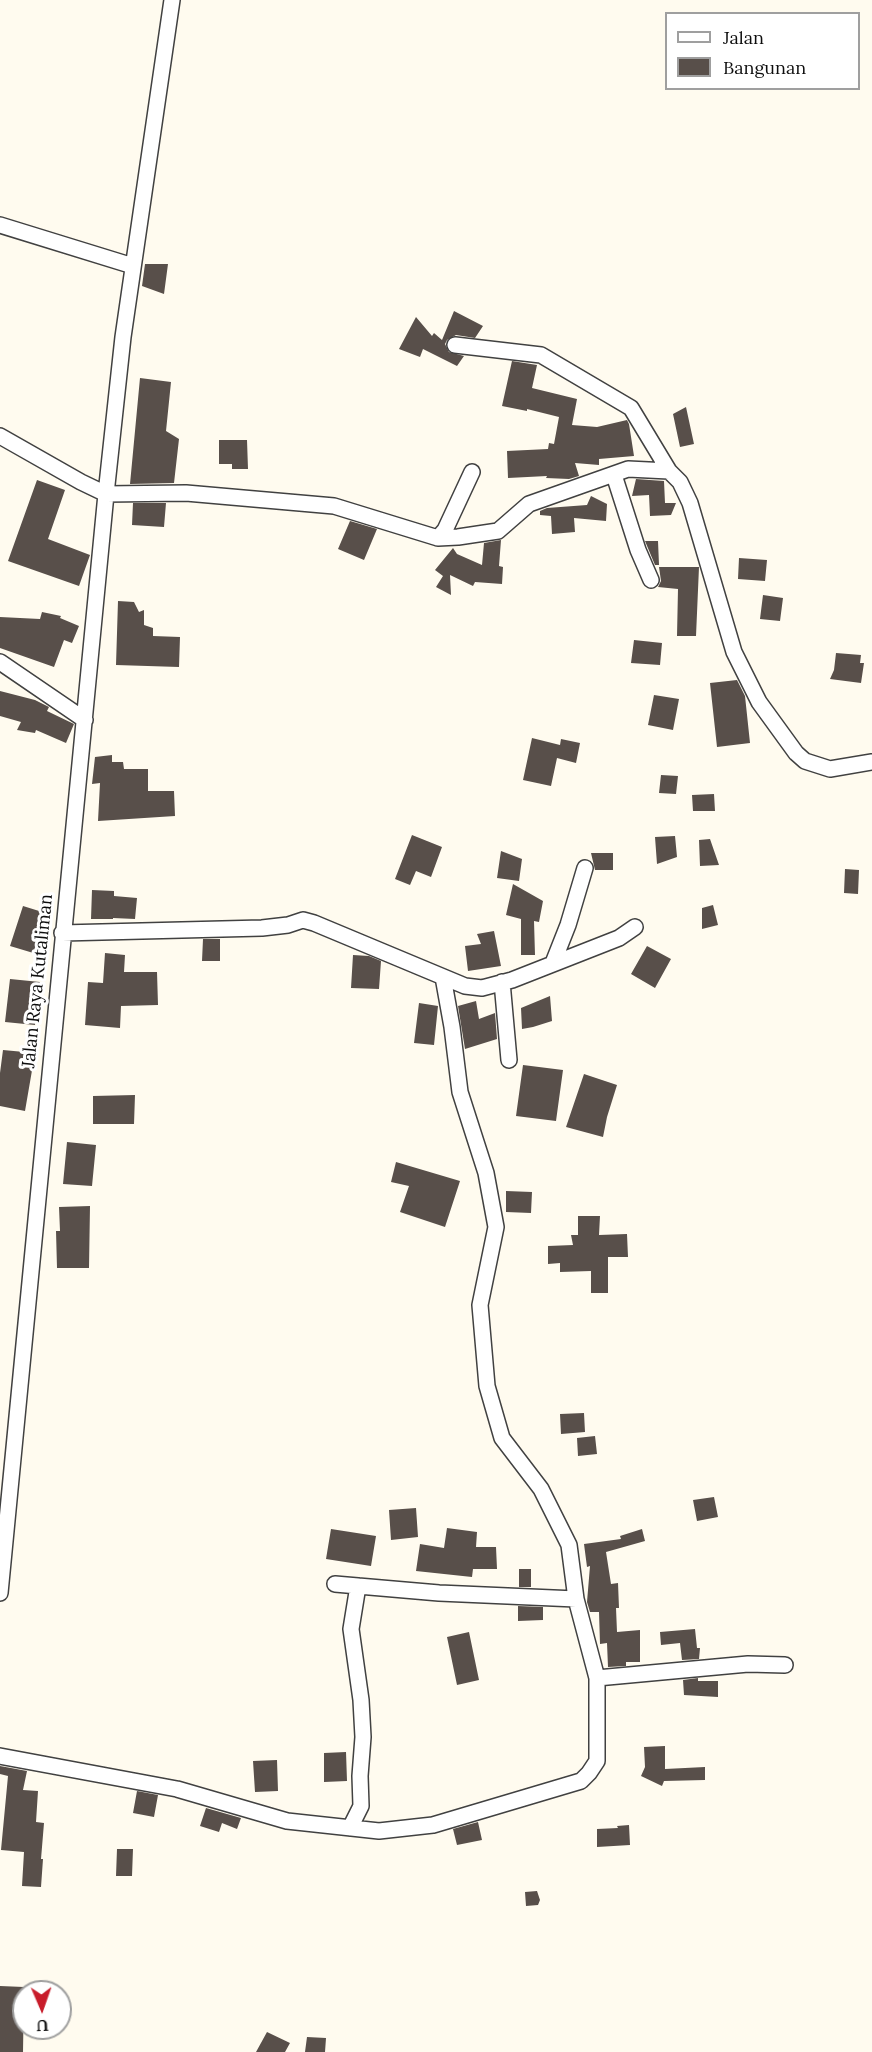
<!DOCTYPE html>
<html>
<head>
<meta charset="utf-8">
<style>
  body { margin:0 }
  #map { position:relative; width:872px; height:2052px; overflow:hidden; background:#fffbef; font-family:Lora,serif }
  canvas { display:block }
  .legend { position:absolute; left:665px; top:12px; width:195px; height:78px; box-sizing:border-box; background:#fff; border:2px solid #9f9f9f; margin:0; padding:8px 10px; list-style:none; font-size:18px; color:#0e0e0e }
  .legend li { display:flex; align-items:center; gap:12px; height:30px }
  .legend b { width:30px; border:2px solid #9f9f9f }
  .north { position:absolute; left:12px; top:1980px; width:60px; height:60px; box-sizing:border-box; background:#fff; border:2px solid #9f9f9f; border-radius:50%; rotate:178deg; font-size:16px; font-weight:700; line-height:24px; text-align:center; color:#0e0e0e }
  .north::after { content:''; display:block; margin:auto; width:21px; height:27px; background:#c81d2b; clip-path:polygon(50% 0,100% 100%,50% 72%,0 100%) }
</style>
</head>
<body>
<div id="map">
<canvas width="872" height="2052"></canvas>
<ul class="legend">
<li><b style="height:8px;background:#fff"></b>Jalan</li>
<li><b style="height:16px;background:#584f4a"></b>Bangunan</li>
</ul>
<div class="north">U</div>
</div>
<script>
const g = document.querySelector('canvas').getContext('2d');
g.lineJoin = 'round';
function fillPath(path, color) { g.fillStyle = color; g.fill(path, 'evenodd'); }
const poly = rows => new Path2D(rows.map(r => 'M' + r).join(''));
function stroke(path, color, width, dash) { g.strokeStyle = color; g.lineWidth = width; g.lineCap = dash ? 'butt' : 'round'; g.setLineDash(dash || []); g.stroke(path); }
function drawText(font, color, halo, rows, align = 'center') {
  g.font = font + ' Lora,serif'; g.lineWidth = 6; g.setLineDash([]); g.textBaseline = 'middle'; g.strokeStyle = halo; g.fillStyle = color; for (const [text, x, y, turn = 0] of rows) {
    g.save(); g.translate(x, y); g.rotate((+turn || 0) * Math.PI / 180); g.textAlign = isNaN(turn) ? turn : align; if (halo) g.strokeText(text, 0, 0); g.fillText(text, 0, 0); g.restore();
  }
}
fillPath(poly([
  [145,264,168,264,164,294,142,286],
  [454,311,483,326,475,338,456,335,447,340,445,344,449,352,464,356,457,366,423,349,420,357,399,349,416,317,432,336,434,333,442,340],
  [512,361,537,365,532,388,577,399,572,425,597,427,627,420,629,424,634,456,599,459,599,465,575,463,579,476,569,479,546,478,547,476,508,478,507,451,548,449,549,443,554,444,559,417,527,409,527,411,502,406],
  [140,378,171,382,166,431,179,439,174,483,130,484],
  [686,407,694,444,680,447,673,414],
  [219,440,247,440,248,469,232,469,232,464,219,464],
  [636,479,664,481,665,503,676,503,671,515,650,516,649,495,632,496],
  [37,480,65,490,48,539,90,555,79,586,8,561],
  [591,496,607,504,606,521,574,518,575,532,552,534,551,516,540,515,540,511,547,508,587,505],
  [133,503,166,503,164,527,132,525],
  [350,521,377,529,364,560,338,549],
  [501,540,499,566,503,567,502,584,475,582,473,586,450,575,451,595,436,587,443,576,435,570,453,548,457,554,482,565,484,543],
  [645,541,658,541,659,565,655,565],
  [739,558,767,560,765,581,738,579],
  [659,567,699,567,696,636,677,636,678,589,658,587,661,581],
  [763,595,783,598,780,621,760,619],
  [118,601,134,602,139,612,144,610,144,625,153,628,153,636,180,637,179,667,116,665],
  [42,612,61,616,60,618,79,626,72,643,64,640,54,667,0,648,0,617,40,619],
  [634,640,662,643,660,665,631,663],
  [836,653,861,655,860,663,864,663,861,683,830,679,834,670],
  [737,680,745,696,750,743,717,747,710,683],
  [0,691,35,700,49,707,47,711,74,724,66,743,36,730,35,733,17,730,21,722,0,716],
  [654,695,679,699,673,730,648,725],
  [532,738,560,745,561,739,580,743,576,763,557,758,551,786,523,780],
  [112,755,112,762,123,762,124,769,148,769,148,791,174,791,175,816,98,821,100,783,92,784,95,757],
  [661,775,678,776,676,794,659,793],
  [714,794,715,811,693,811,692,795],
  [412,835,442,847,431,877,416,871,410,885,395,879],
  [675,836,677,857,657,864,655,837],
  [710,839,719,865,700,866,699,840],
  [501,851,522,859,519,881,497,878],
  [591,853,613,853,613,870,595,870],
  [845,869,859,870,858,894,844,893],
  [513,884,543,901,539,922,534,921,535,955,521,955,521,919,506,915],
  [92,890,114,891,114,896,137,898,135,919,113,918,113,919,91,919],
  [713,905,718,925,702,929,702,908],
  [23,906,52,915,40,955,10,946],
  [494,931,501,966,468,971,465,946,481,944,477,934],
  [203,939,220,939,220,961,202,961],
  [647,946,671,959,655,988,631,974],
  [105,953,125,955,124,972,157,972,158,1005,121,1006,120,1028,85,1025,88,982,103,983],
  [353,955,369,956,381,961,379,989,351,988],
  [10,979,40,982,35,1025,5,1022],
  [550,996,552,1021,533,1027,522,1029,521,1008],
  [476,1001,479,1019,495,1013,497,1039,465,1049,458,1006],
  [419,1003,438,1006,434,1045,414,1043],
  [3,1050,35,1053,25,1111,0,1106,0,1073],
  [523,1065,563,1070,556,1121,516,1116],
  [584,1074,617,1085,607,1117,603,1137,566,1127],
  [135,1095,134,1124,93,1124,93,1096],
  [67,1142,96,1145,92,1186,63,1184],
  [396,1162,460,1181,445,1227,400,1212,409,1186,391,1182],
  [506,1191,532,1192,531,1213,506,1212],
  [90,1206,89,1268,57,1268,56,1231,60,1231,59,1207],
  [578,1216,600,1216,599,1235,627,1234,628,1257,608,1257,608,1293,591,1293,591,1271,560,1272,560,1263,548,1264,548,1246,573,1245,571,1235,578,1235],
  [584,1413,585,1432,561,1434,560,1414],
  [595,1436,597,1454,578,1456,577,1438],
  [714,1497,718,1517,697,1521,693,1500],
  [416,1508,418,1537,391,1540,389,1510],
  [447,1528,477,1532,476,1547,496,1547,497,1569,473,1569,472,1577,416,1571,420,1544,444,1548],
  [331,1529,376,1536,371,1566,326,1559],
  [642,1529,645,1541,606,1552,611,1584,618,1583,619,1608,616,1608,617,1632,640,1630,640,1662,626,1662,626,1666,608,1667,607,1643,600,1644,599,1612,590,1612,587,1602,590,1566,587,1567,584,1544,621,1539,620,1536],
  [519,1569,531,1569,531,1587,519,1587],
  [518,1606,543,1607,543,1620,518,1621],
  [695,1629,697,1648,700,1648,699,1659,682,1660,680,1643,661,1645,660,1632],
  [469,1632,479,1680,457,1685,447,1637],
  [698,1678,698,1681,718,1681,718,1697,684,1695,683,1680],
  [665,1746,665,1769,705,1767,705,1780,664,1781,662,1786,641,1776,645,1767,644,1747],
  [346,1752,347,1781,324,1782,324,1753],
  [277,1760,278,1791,255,1792,253,1761],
  [0,1766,27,1771,23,1790,38,1791,36,1822,44,1823,41,1859,43,1859,41,1887,22,1886,24,1852,1,1850,8,1776,0,1774],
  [137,1791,158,1795,154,1817,133,1813],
  [206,1808,241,1818,237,1829,222,1823,219,1832,200,1826],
  [478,1822,482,1840,457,1845,453,1829],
  [629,1825,630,1845,597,1847,597,1829,618,1828,617,1826],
  [117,1849,133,1849,132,1876,116,1876],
  [537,1891,540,1900,538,1905,526,1906,525,1892],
  [0,1986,24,1987,23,2052,0,2052],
  [267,2032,290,2043,285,2052,256,2052],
  [307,2037,326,2038,325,2052,305,2052]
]), '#584f4a');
const street = poly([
  [0,225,133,266],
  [455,345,541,355,631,408,669,471],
  [0,436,81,482,106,494,186,493,334,506,438,538,458,537,498,531,529,504,628,469,669,471,680,482,690,503,734,652,759,702,796,753,805,761,830,769,872,762],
  [614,475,638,550,651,580],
  [438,538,445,530,472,472],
  [0,662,85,720],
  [62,933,262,928,288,925,303,920,314,923,465,986,482,988,512,980,619,938,635,927],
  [553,963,568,925,585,868],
  [502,982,509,1060],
  [335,1584,439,1593,576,1599],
  [0,1593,106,494,123,337,172,0],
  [597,1678,748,1664,785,1665],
  [0,1756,177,1789,287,1821,379,1831,433,1825,581,1781,589,1773,597,1761,597,1678,576,1599,569,1545,541,1489,502,1438,487,1386,480,1305,496,1227,486,1173,460,1092,452,1027,443,977],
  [350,1828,361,1806,360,1776,363,1737,361,1700,351,1629,358,1586]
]);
stroke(street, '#414141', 18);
stroke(street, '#fff', 15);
drawText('18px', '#0e0e0e', '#fff', [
  ["Jalan Raya Kutaliman",38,981,-84]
]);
</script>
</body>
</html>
